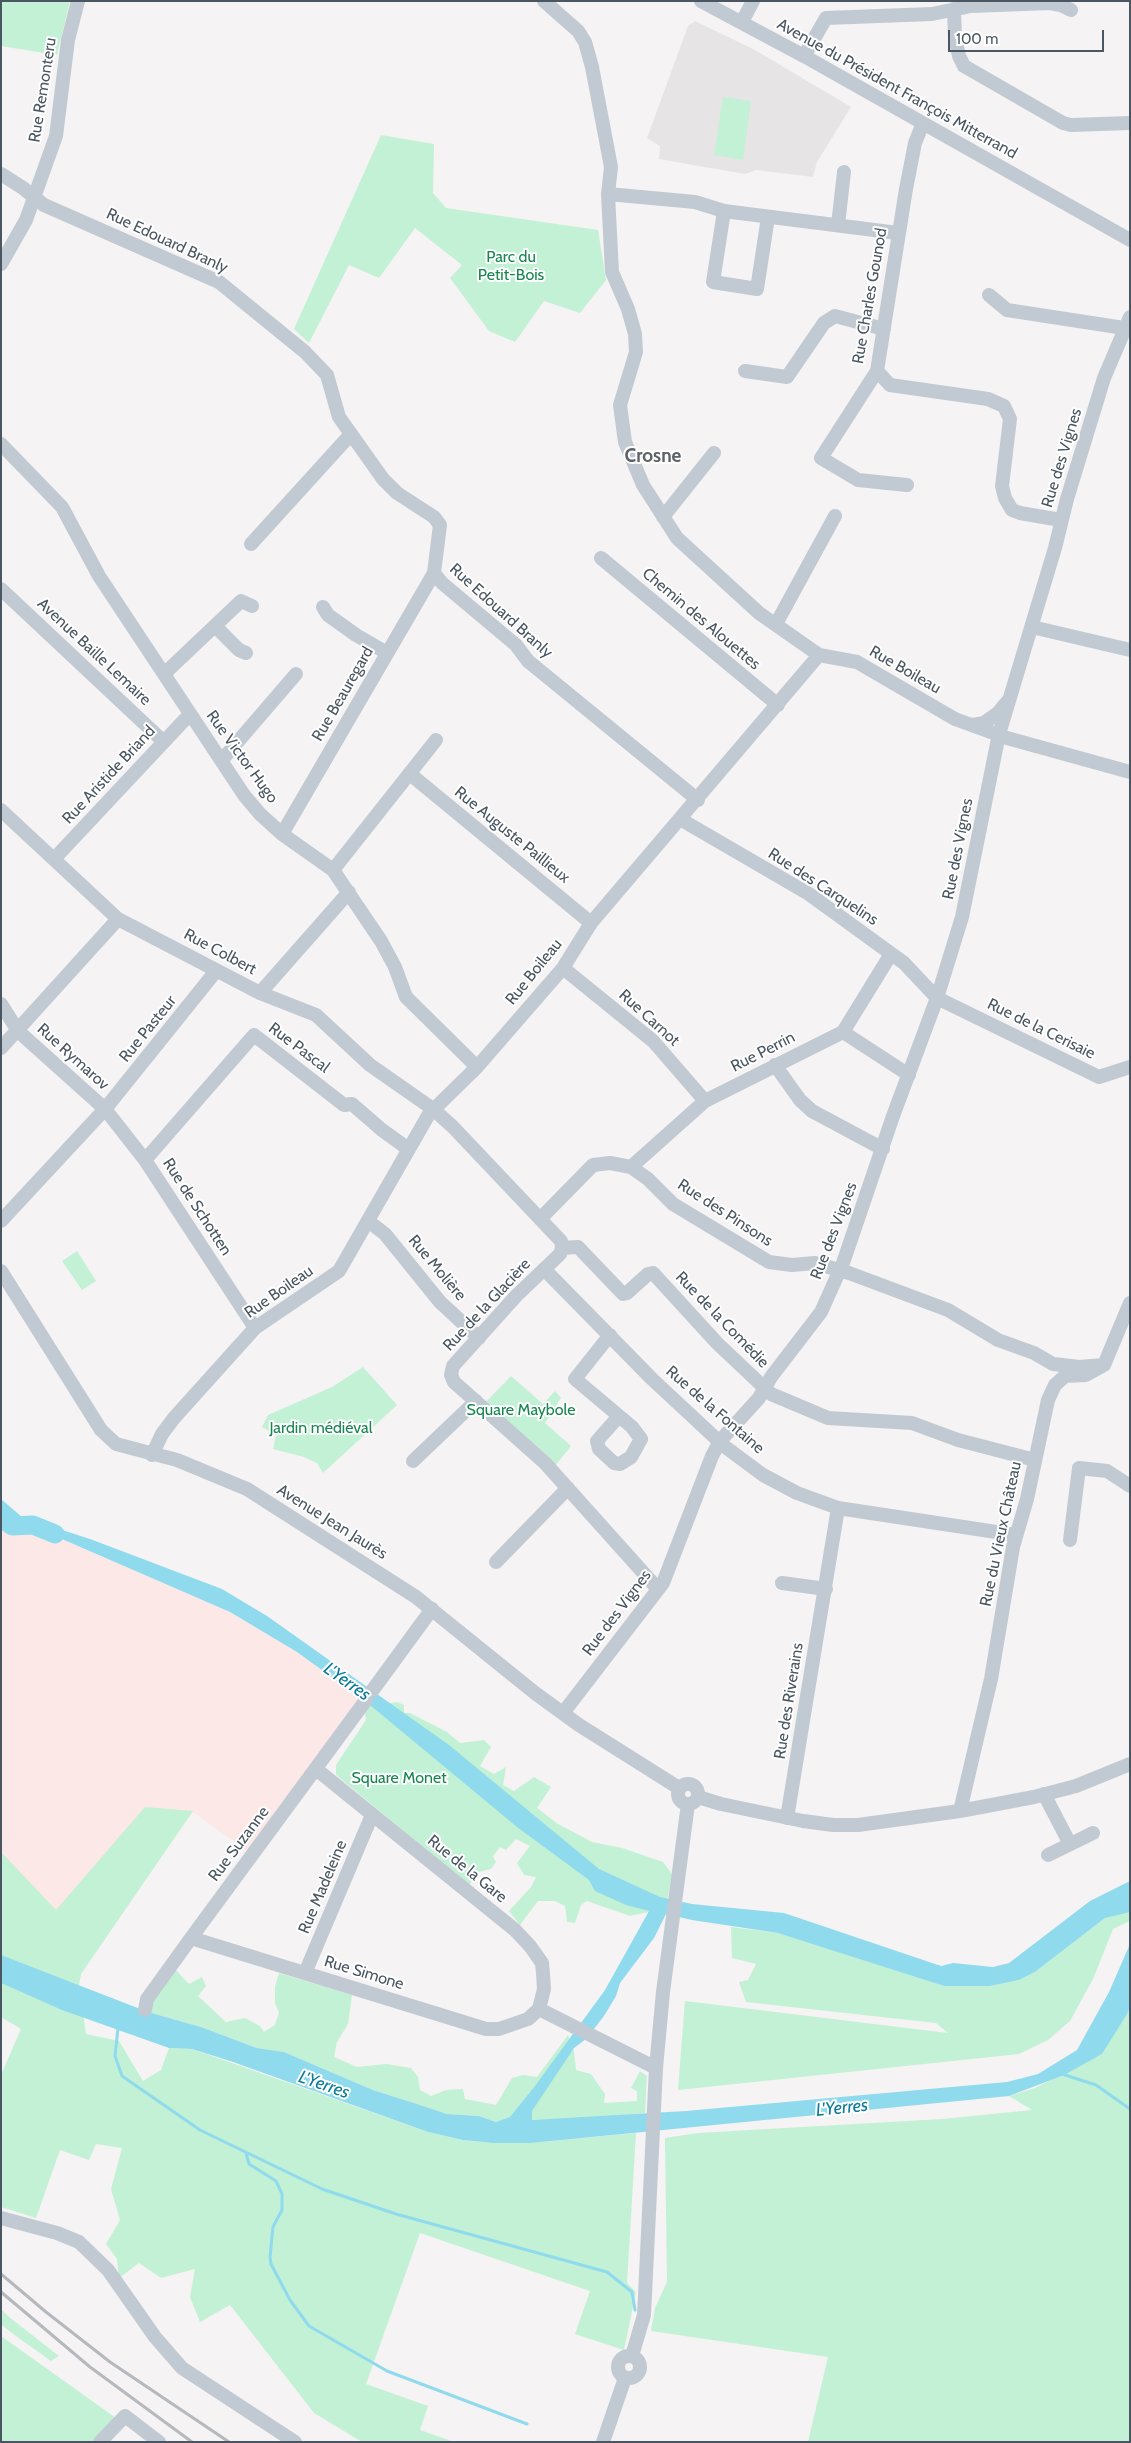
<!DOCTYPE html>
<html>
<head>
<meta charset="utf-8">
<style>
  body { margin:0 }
  #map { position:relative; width:1131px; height:2443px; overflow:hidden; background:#f5f3f3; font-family:Cabin,sans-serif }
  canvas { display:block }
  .frame { position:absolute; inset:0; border:2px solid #4a5661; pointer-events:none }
  .scale { position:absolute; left:948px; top:30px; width:156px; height:22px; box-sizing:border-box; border:2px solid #4a5661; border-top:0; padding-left:6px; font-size:15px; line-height:18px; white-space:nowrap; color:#4a5661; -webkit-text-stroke:4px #fff; paint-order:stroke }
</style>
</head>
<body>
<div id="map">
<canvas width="1131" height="2443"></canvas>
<div class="frame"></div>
<div class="scale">100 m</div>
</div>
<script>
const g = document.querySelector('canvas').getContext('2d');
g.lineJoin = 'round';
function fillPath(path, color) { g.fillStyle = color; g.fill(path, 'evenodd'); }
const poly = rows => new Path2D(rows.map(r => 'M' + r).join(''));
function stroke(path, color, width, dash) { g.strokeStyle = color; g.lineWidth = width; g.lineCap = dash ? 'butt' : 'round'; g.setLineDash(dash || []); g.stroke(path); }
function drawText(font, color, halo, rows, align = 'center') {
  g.font = font + ' Cabin,sans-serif'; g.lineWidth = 4; g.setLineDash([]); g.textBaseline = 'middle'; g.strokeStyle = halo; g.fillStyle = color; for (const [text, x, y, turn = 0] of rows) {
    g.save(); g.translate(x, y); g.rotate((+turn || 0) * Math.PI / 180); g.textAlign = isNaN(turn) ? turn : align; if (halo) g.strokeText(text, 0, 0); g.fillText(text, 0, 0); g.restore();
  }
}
fillPath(poly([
  [695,21,755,50,851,107,817,162,813,177,756,170,745,174,659,159,660,146,647,138,688,26]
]), '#e6e4e5');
fillPath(poly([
  [25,1523,230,1612,297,1652,359,1697,247,1851,193,1812,67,1974,1,1954,1,1525,12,1530]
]), '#fce8e6');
fillPath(poly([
  [1,1,70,1,57,55,1,46],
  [723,97,751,101,743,160,714,155],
  [381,135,434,144,433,193,446,208,598,230,606,280,580,313,544,301,515,342,489,331,450,278,462,265,415,228,379,278,349,265,309,343,294,329],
  [77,1251,96,1281,82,1290,62,1261],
  [363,1367,397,1405,323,1473,317,1463,304,1457,273,1449,276,1435,262,1427,268,1415,332,1387],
  [511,1376,543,1404,555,1391,561,1398,545,1423,571,1446,555,1466,485,1403],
  [368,1701,385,1704,397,1702,404,1705,404,1713,410,1713,447,1732,460,1743,484,1740,491,1747,480,1766,494,1774,506,1767,503,1785,514,1791,534,1777,551,1787,537,1808,558,1824,592,1842,622,1848,663,1862,672,1874,667,1902,657,1910,630,1916,587,1901,581,1905,575,1923,567,1922,565,1906,555,1901,538,1901,520,1925,509,1911,531,1887,536,1877,524,1875,517,1863,530,1846,516,1839,506,1850,500,1847,493,1856,496,1862,491,1869,479,1872,468,1887,444,1864,336,1775,336,1765,366,1720,365,1714,360,1710],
  [145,1807,193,1811,81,1974,79,1985,86,2034,119,2041,143,2081,161,2070,169,2048,192,2049,428,2132,463,2140,493,2143,531,2143,636,2133,627,2283,636,2292,624,2350,575,2334,590,2291,420,2233,366,2384,428,2406,420,2430,454,2442,362,2442,314,2413,230,2305,200,2322,190,2297,195,2269,161,2278,139,2263,119,2278,117,2259,106,2244,120,2220,111,2189,122,2148,96,2144,89,2160,60,2150,36,2218,1,2207,1,2075,21,2029,1,2017,1,1852,56,1910],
  [1122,1912,1130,1912,1130,1921,1113,1929,1093,1979,1070,2021,1048,2040,1019,2054,678,2090,685,2001,948,2033,936,2023,746,2002,739,1982,748,1980,756,1964,732,1958,731,1927,778,1933,813,1943,944,1986,990,1986,1019,1980,1035,1972,1105,1918],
  [174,1968,189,1984,202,1977,206,1986,198,1996,226,2022,245,2018,260,2026,264,2032,275,2025,279,2012,275,2004,275,1987,279,1973,352,1995,348,2024,337,2042,334,2057,357,2067,386,2064,411,2068,418,2077,420,2090,431,2096,446,2090,463,2089,465,2099,496,2105,512,2078,523,2075,537,2077,568,2035,574,2051,576,2070,591,2074,605,2094,604,2103,637,2101,637,2091,631,2088,640,2071,647,2076,645,2113,583,2119,532,2120,510,2118,496,2122,479,2116,447,2114,414,2103,373,2090,284,2052,257,2048,201,2027,148,2012,162,1984],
  [1130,2007,1130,2442,808,2442,828,2357,651,2331,655,2308,667,2282,665,2138,698,2133,942,2119,1032,2110,1009,2096,1035,2088,1102,2054],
  [1,2309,9,2317,59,2356,51,2361,9,2331,1,2324],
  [1,2336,116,2418,92,2442,1,2442]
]), '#c3f1d5');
fillPath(poly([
  [1,1499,22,1517,90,1539,222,1589,267,1616,449,1745,599,1869,660,1897,692,1904,784,1913,941,1966,953,1963,993,1967,1009,1963,1090,1901,1130,1881,1130,1912,1105,1918,1035,1972,1019,1980,990,1986,944,1986,778,1933,692,1920,666,1914,654,1938,620,1983,616,1996,604,2016,586,2039,574,2048,532,2111,532,2120,686,2111,1007,2082,1038,2074,1077,2050,1109,1992,1130,1944,1130,2007,1127,2014,1102,2054,1064,2075,1009,2096,531,2143,493,2143,463,2140,428,2132,233,2062,192,2049,169,2048,62,2010,1,1983,1,1955,148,2012,201,2027,257,2048,284,2052,373,2090,414,2103,447,2114,479,2116,496,2122,510,2117,535,2086,605,1990,649,1911,626,1905,595,1891,589,1880,517,1827,370,1705,364,1698,359,1697,297,1652,230,1612,25,1523,12,1530,4,1526,1,1525]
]), '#90daee');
stroke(poly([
  [118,2028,115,2056,122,2076,200,2130,322,2189,396,2214,607,2272,632,2292,635,2310],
  [1062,2074,1096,2085,1130,2109],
  [246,2153,249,2164,276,2181,282,2194,282,2210,273,2227,270,2257,271,2264,290,2300,309,2326,387,2371,527,2424]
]), '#90daee', 3);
stroke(poly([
  [1,1517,12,1526,33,1525,55,1534]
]), '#90daee', 19);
stroke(poly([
  [544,1,578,31,585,42,592,67,611,167,608,194,612,272,628,309,635,334,636,352,620,405,625,442,643,485,677,538,759,613,819,655],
  [701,1,804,56,1130,240],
  [954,9,955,38,959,56,964,66,1063,123,1071,125,1130,123],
  [742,22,753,1],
  [804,56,826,18,932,14,971,6,1050,3,1061,5,1071,10],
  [1,174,23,188,44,205,219,282,305,352,327,375,339,417,383,479,397,493,434,517,440,525,434,573,442,583,516,645,528,661,698,800],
  [608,194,695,202,724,211,898,233],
  [724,211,713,282,757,289,768,217],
  [838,225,844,172],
  [1,264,26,220,56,136,68,40,78,1],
  [989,295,1007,310,1124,328],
  [745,371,787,377,824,323,835,316,884,329],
  [877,371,890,385,988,399,1004,406,1010,419,1002,486,1005,498,1012,510,1020,513,1061,520],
  [1,444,62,507,99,576,244,795,260,814,282,834,333,870,381,941,395,967,406,997,477,1067],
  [907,485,858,480,821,458,877,371,906,189,915,143,923,123],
  [663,517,714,453],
  [251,544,351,434],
  [601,558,778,705],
  [1,589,164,742],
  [323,607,328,615,356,635,387,653],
  [776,624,835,516],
  [215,626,239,650,246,653],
  [1032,627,1130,650],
  [164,674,241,601,252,606],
  [973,725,984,723,998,713,1007,702],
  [222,760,296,674],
  [410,774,591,923],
  [1,810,118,919,260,993,316,1015,370,1065,433,1109,453,1127,561,1241,562,1248,560,1254,516,1296,453,1366,451,1375,454,1382,545,1463,657,1588],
  [680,819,809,894,904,963,937,998,1099,1077,1130,1067],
  [282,834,434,573],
  [54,859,190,714],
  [333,870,436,740],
  [563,968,653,1041,705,1101],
  [260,993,349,892],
  [1,1004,18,1031,105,1109,145,1160,255,1328],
  [843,1032,909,1075],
  [1,1048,118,919],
  [775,1065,800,1100,812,1111,883,1149],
  [145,1160,254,1035,344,1105,352,1104,382,1130,407,1148],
  [631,1167,705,1101,843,1032,891,954],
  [540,1219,593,1165,610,1163,631,1167,648,1179,673,1204,769,1262,792,1265,815,1263,849,1273,948,1310,998,1340,1034,1353,1053,1364,1079,1367,1104,1365],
  [1,1221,105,1109,216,971],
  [368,1221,385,1234,440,1302,479,1338],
  [562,1248,578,1247,623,1294,627,1293,648,1274,653,1273,717,1343,771,1394,828,1418,912,1423,958,1440,1035,1460],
  [544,1269,652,1379,724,1446,763,1475,797,1493,838,1508,1016,1535],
  [1,1271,101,1430,116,1444,177,1460,247,1489,416,1597,535,1693,579,1725,679,1788],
  [610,1335,575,1379,619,1416,632,1427,641,1439,631,1457,620,1464,614,1463,599,1449,597,1441,619,1416],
  [152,1455,162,1434,174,1418,255,1328,339,1271,429,1114,477,1067,563,968,591,923,819,655,857,662,955,719,1007,738,1130,772],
  [413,1461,476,1401],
  [1070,1540,1079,1468,1107,1471,1130,1486],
  [496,1562,568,1488],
  [782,1583,826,1589],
  [372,1691,432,1609],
  [563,1713,663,1583,712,1456,720,1441,759,1398,771,1377,821,1312,843,1263,893,1116,937,998,962,917,999,734,1055,548,1067,499,1104,378,1130,317],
  '678 1794a10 10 0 1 1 20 0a10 10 0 1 1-20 0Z',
  [1044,1794,1070,1844],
  [698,1797,721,1804,803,1821,833,1825,858,1825,960,1811,1034,1797,1076,1786,1130,1764],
  [960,1811,991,1679,1013,1547,1027,1499,1048,1400,1055,1385,1065,1376,1086,1375,1104,1365,1130,1303],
  [787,1818,838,1508],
  [1048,1855,1093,1833],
  [191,1938,486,2029,499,2029,528,2019,539,2009,544,1989,543,1973,542,1963,530,1946,515,1930,316,1769],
  [305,1973,372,1815],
  [539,2009,656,2068],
  [145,2010,147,1999,191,1938,366,1700],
  [1,2218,57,2233,79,2242,108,2270,155,2337,182,2368,295,2442],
  '618 2367a11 11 0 1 1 22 0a11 11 0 1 1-22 0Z',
  [632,2356,644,2315,656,2068,663,1992,688,1804],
  [100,2442,125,2416,159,2442],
  [603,2442,625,2378]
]), '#c1cad2', 14);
stroke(poly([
  [1,2274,46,2312,110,2362,229,2442],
  [1,2292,90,2367,192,2442]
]), '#b5b8bd', 3);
drawText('16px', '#4a5661', '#fff', [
  ["Avenue du Président François Mitterrand",897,89,29],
  ["Rue Remonteru",43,90,-81],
  ["Rue Edouard Branly",167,241,25],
  ["Rue Charles Gounod",870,296,-80],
  ["Rue des Vignes",1062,458,-73],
  ["Rue Edouard Branly",501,611,42],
  ["Chemin des Alouettes",701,619,40],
  ["Avenue Baille Lemaire",94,652,43],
  ["Rue Boileau",905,670,30],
  ["Rue Beauregard",343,694,-60],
  ["Rue Victor Hugo",242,757,54],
  ["Rue Aristide Briand",109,775,-47],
  ["Rue Auguste Paillieux",512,835,39],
  ["Rue des Vignes",958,849,-79],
  ["Rue des Carquelins",823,887,33],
  ["Rue Colbert",220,952,28],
  ["Rue Boileau",534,972,-51],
  ["Rue Carnot",649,1018,42],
  ["Rue Pasteur",148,1029,-51],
  ["Rue de la Cerisaie",1041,1029,26],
  ["Rue Pascal",299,1048,37],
  ["Rue Perrin",763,1052,-27],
  ["Rue Rymarov",73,1057,42],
  ["Rue de Schotten",197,1207,57],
  ["Rue des Pinsons",725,1213,33],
  ["Rue des Vignes",834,1231,-69],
  ["Rue Molière",437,1268,50],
  ["Rue Boileau",279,1292,-35],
  ["Rue de la Glacière",487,1305,-47],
  ["Rue de la Comédie",722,1320,46],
  ["Rue de la Fontaine",715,1410,41],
  ["Avenue Jean Jaurès",332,1522,32],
  ["Rue du Vieux Château",1001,1534,-78],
  ["Rue des Vignes",617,1613,-53],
  ["Rue des Riverains",789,1701,-81],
  ["Rue Suzanne",239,1844,-53],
  ["Rue de la Gare",467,1869,39],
  ["Rue Madeleine",323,1887,-67],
  ["Rue Simone",364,1973,17]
]);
drawText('16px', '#17864f', '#fff', [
  ["Parc du",511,257],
  ["Petit-Bois",511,275],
  ["Square Maybole",521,1410],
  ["Jardin médiéval",321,1428],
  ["Square Monet",399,1778]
]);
drawText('italic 18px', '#0c7c9b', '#fff', [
  ["L'Yerres",347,1682,35],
  ["L'Yerres",324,2085,19],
  ["L'Yerres",842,2108,-6]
]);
drawText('bold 19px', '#5f6368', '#fff', [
  ["Crosne",653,456]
]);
</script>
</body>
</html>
